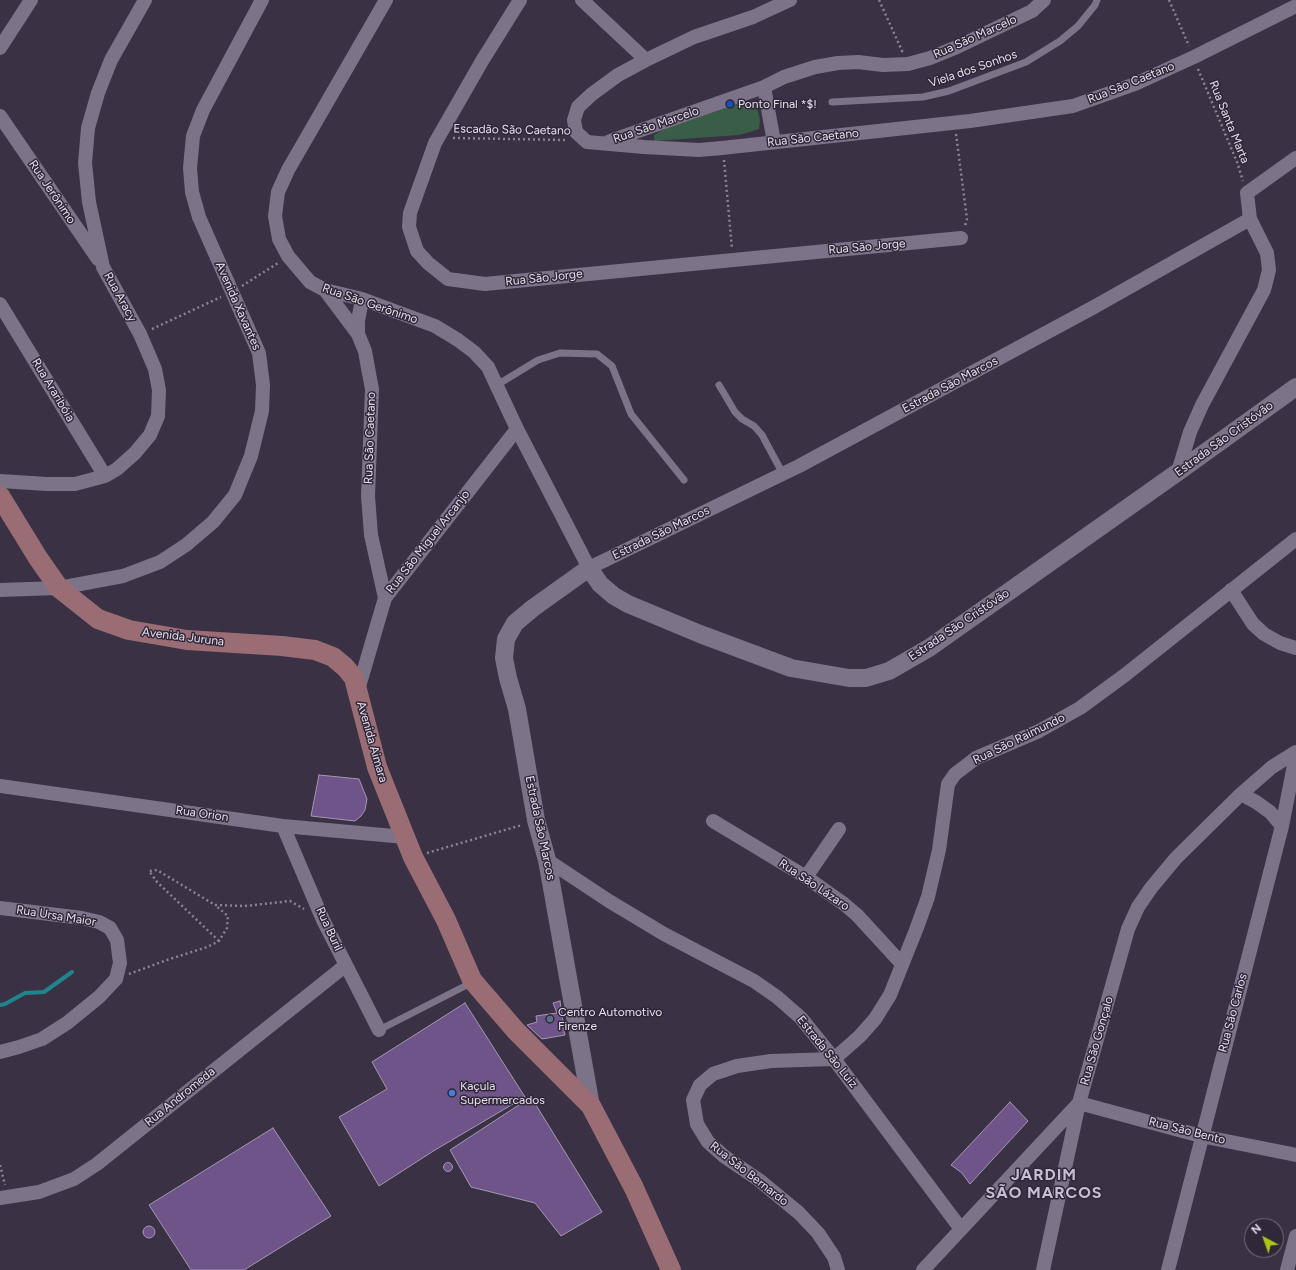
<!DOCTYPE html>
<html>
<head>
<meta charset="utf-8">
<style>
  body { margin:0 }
  #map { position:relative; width:1296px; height:1270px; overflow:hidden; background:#3a3144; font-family:Figtree,sans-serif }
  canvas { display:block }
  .north { position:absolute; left:1244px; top:1218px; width:40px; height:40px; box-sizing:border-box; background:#302739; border:1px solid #787180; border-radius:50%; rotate:319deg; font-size:11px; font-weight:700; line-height:16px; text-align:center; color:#e5dfeb }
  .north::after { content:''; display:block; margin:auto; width:14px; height:18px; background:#a9c719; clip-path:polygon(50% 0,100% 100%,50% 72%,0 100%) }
</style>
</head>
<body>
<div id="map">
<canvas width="1296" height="1270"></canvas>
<div class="north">N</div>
</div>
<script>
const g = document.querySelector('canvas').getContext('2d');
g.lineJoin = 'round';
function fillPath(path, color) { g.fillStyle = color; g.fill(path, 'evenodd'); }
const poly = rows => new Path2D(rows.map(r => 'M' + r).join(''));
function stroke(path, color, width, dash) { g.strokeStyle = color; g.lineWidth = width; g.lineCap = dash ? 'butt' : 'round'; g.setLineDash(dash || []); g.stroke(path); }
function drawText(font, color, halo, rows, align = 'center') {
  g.font = font + ' Figtree,sans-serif'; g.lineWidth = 3; g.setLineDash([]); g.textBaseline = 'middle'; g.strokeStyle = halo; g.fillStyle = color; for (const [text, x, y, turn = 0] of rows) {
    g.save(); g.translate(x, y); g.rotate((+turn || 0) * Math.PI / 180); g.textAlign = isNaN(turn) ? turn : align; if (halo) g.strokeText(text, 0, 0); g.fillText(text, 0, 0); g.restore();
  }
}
fillPath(poly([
  [752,101,757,106,760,121,759,129,753,131,739,135,654,141,654,135,675,123,735,103]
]), '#395d47');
stroke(poly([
  [0,1005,5,1004,25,993,44,992,72,972]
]), '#1e868b', 4);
const building = poly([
  [319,775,359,779,367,799,365,810,361,816,355,821,311,816,319,775],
  [560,1001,565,1035,542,1039,527,1025,537,1022,536,1016,557,1013,553,1003,560,1001],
  [465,1003,525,1097,435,1150,379,1186,339,1117,387,1089,372,1062,465,1003],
  [531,1097,602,1212,561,1236,535,1203,471,1187,450,1150,531,1097],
  [1010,1102,1028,1121,970,1184,962,1173,951,1165,1010,1102],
  [273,1128,331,1216,244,1270,191,1270,149,1205,273,1128],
  '443.5 1167a4.5 4.5 0 1 1 9 0a4.5 4.5 0 1 1-9 0Z',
  '143 1232a6 6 0 1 1 12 0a6 6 0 1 1-12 0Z'
]);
fillPath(building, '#6f548a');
stroke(building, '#a398af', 1);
stroke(poly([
  [879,0,903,53],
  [1169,0,1189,46],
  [1198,69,1237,162,1243,181],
  [956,134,967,219,965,226],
  [453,138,566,140],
  [724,160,732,249],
  [242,286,278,263],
  [152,329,221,297],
  [427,853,522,825],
  [219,941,157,882,149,871,157,870,215,905,245,906,290,901,304,909],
  [129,974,167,960,207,947,219,941,227,928,228,916,215,905],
  [0,1165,5,1185]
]), '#8b8393', 2.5, [2, 3]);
stroke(poly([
  [832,102,923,97,949,91,1026,62,1060,41,1078,26,1095,5,1097,0],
  [497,385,538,360,560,353,597,354,612,366,631,414,684,480],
  [719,385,735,412,742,419,754,426,762,435,783,474],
  [379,1030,465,986]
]), '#7d7389', 7);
stroke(poly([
  [386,0,288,170,278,192,275,216,279,239,288,256,310,282,325,290,362,299,435,326,458,340,474,352,488,367,517,429,589,568,799,466,1094,307,1250,219],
  [520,0,482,61,435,143,410,213,409,227,417,251,428,263,448,279,485,284,961,238],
  [582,0,646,60],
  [790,0,753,17,694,37,646,60,618,75,592,94,578,107,574,120,576,132,587,142,644,147,699,150,722,148,970,121,1073,106,1135,84,1194,57,1296,6],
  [0,48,31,0],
  [764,87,774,142],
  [0,116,98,259],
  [610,141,764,87,784,77,815,67,838,63,858,62,883,65,908,64,930,58,957,47,1032,11,1044,0],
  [325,290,358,334,365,351,368,368,372,389,368,496,371,535,385,598],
  [0,304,105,476],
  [358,334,358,321,362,299],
  [1178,472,1190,432,1202,405,1264,290,1269,270,1267,253,1250,219,1247,193,1296,158],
  [0,481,47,484,75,484,105,476,117,469,135,453,150,435,158,416,159,390,155,369,140,334,103,267,89,202,85,163,88,128,98,93,111,60,145,0],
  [0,590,59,588,123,576,160,562,186,545,213,522,235,495,251,456,262,411,263,385,259,353,199,217,192,192,190,168,193,136,203,110,262,0],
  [1231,590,1253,624,1264,634,1280,643,1296,648],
  [358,690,385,598,517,429],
  [0,786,283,826,405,837],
  [1241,794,1256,802,1270,812,1282,826],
  [713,821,806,877,844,904,857,915,902,964],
  [283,826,323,920,379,1030],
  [547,860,609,901,664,934,754,981,777,997,801,1018,834,1059,961,1229],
  [806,877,839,829],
  [0,908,82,918,99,922,110,928,117,940,120,963,116,979,99,997,67,1023,42,1039,19,1047,0,1052],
  [0,1198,39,1192,74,1179,97,1164,346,965],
  [838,1270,834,1257,818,1233,799,1213,759,1180,725,1157,708,1142,697,1124,693,1100,700,1085,713,1074,737,1066,771,1061,834,1059,860,1036,875,1019,890,995,916,930,928,897,939,850,948,784,955,774,976,758,1039,731,1080,708,1125,675,1296,539],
  [923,1270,1079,1103,1128,929,1138,907,1151,888,1176,858,1241,794,1272,767,1296,752],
  [1043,1270,1079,1103,1201,1136,1296,1155],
  [1168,1270,1282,826,1296,755],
  [1287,1270,1296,1236]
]), '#7d7389', 14);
stroke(poly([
  [591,1106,547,860,536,820,517,709,508,678,504,658,506,639,515,623,533,608,589,568,600,584,614,596,628,604,700,634,791,668,849,678,866,678,889,671,929,648,1178,472,1296,387]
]), '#7d7389', 18);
stroke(poly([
  [0,496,38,558,59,588,98,619,129,630,187,640,282,646,315,650,333,657,345,667,354,678,377,767,413,857,446,920,472,980,516,1031,591,1106,634,1188,671,1270]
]), '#9a6c74', 20);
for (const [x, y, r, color] of [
  [730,104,4,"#1a4fb4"],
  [550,1019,4,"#5c6f8a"],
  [452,1093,4,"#3f7fe0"]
]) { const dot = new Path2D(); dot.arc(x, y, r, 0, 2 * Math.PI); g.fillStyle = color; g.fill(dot); stroke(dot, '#302739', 1.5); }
drawText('12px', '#e5dfeb', '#302739', [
  ["Rua São Marcelo",975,37,-24],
  ["Viela dos Sonhos",973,69,-19],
  ["Rua São Caetano",1131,83,-22],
  ["Rua Santa Marta",1229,122,68],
  ["Rua São Marcelo",656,125,-19],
  ["Escadão São Caetano",512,130,1],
  ["Rua São Caetano",813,138,-6],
  ["Rua Jerônimo",52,192,56],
  ["Rua São Jorge",867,247,-5],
  ["Rua São Jorge",544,278,-6],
  ["Rua Aracy",120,297,61],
  ["Rua São Gerônimo",370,304,19],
  ["Avenida Xavantes",238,306,66],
  ["Estrada São Marcos",950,385,-28],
  ["Rua Araribóia",53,390,59],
  ["Rua São Caetano",370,438,-88],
  ["Estrada São Cristóvão",1224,439,-36],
  ["Estrada São Marcos",661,533,-26],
  ["Rua São Miguel Arcanjo",428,542,-52],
  ["Estrada São Cristóvão",959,625,-34],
  ["Avenida Juruna",183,637,7],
  ["Rua São Raimundo",1019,739,-26],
  ["Avenida Aimara",372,742,74],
  ["Rua Orion",202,814,8],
  ["Estrada São Marcos",540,828,78],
  ["Rua São Lázaro",814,885,34],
  ["Rua Ursa Maior",56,916,9],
  ["Rua Buril",329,929,65],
  ["Rua São Carlos",1233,1013,-75],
  ["Rua São Gonçalo",1097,1041,-74],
  ["Estrada São Luiz",827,1052,51],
  ["Rua Andromeda",180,1097,-39],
  ["Rua São Bento",1187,1131,14],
  ["Rua São Bernardo",749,1174,38]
]);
drawText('12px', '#e5dfeb', '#302739', [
  ["Ponto Final *$!",738,104],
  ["Centro Automotivo",558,1012],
  ["Firenze",558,1026],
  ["Kaçula",460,1086],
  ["Supermercados",460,1100]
], 'left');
g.letterSpacing = '1px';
drawText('bold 16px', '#c8bdd4', '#302739', [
  ["JARDIM",1044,1175],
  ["SÃO MARCOS",1044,1193]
]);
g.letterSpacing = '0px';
</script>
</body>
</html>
